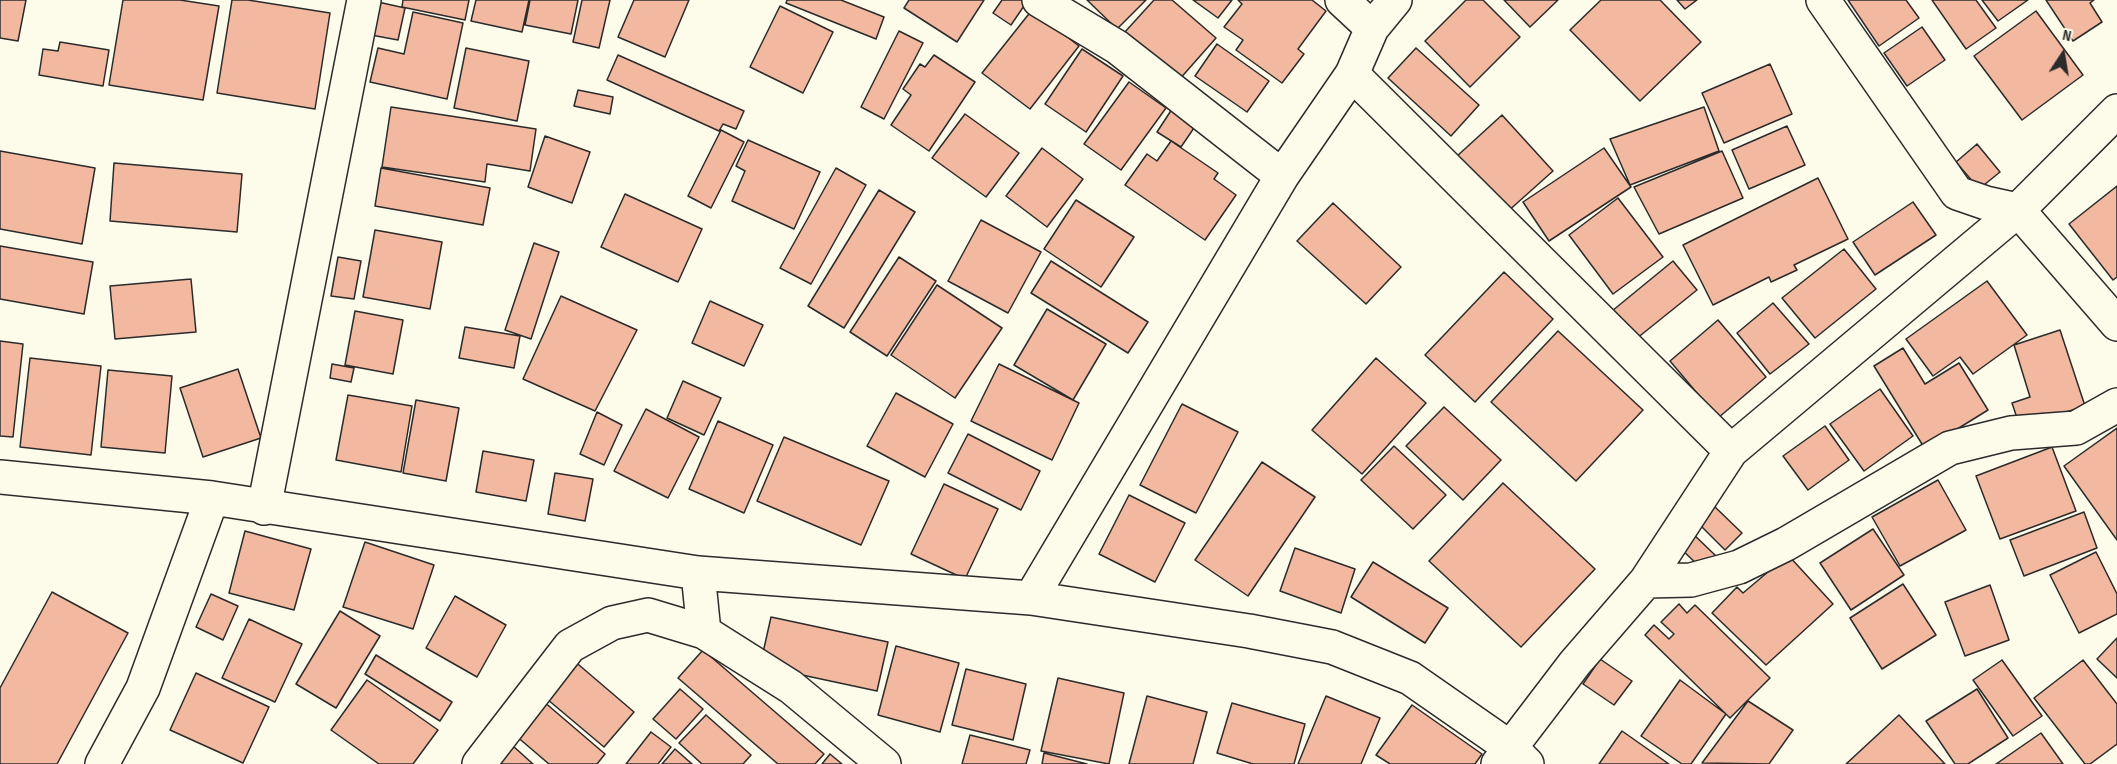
<!DOCTYPE html>
<html>
<head>
<meta charset="utf-8">
<style>
  body { margin:0 }
  #map { position:relative; width:2117px; height:764px; overflow:hidden; background:#fdfbea; font-family:"Sofia Sans Condensed",sans-serif }
  canvas { display:block }
  .north { position:absolute; left:2033px; top:24px; width:60px; height:60px; -webkit-text-stroke:4px #fdfbea; paint-order:stroke; rotate:12deg; font-size:16px; font-weight:700; line-height:24px; text-align:center; color:#2b2b2b }
  .north::after { content:''; display:block; margin:auto; width:21px; height:27px; background:#2b2b2b; clip-path:polygon(50% 0,100% 100%,50% 72%,0 100%) }
</style>
</head>
<body>
<div id="map">
<canvas width="2117" height="764"></canvas>
<div class="north">N</div>
</div>
<script>
const g = document.querySelector('canvas').getContext('2d');
g.lineJoin = 'round';
function fillPath(path, color) { g.fillStyle = color; g.fill(path, 'evenodd'); }
const poly = rows => new Path2D(rows.map(r => 'M' + r).join(''));
function stroke(path, color, width, dash) { g.strokeStyle = color; g.lineWidth = width; g.lineCap = dash ? 'butt' : 'round'; g.setLineDash(dash || []); g.stroke(path); }
const building = poly([
  [0,0,26,0,18,41,0,38,0,0],
  [123,0,180,0,219,6,203,100,109,85,123,0],
  [232,0,248,0,330,13,315,109,217,93,232,0],
  [403,0,469,0,465,20,402,7,403,0],
  [476,0,529,0,522,32,471,21,476,0],
  [530,0,578,0,571,34,525,25,530,0],
  [582,0,610,0,599,48,573,42,582,0],
  [634,0,689,0,665,57,618,37,634,0],
  [787,0,841,0,884,17,876,39,786,3,787,0],
  [909,0,984,0,957,42,904,8,909,0],
  [1002,0,1028,0,1011,25,993,13,1002,0],
  [1087,0,1146,0,1117,29,1087,0],
  [1154,0,1172,0,1216,38,1178,81,1124,33,1154,0],
  [1193,0,1232,0,1218,18,1193,0],
  [1238,0,1312,0,1326,11,1298,49,1304,54,1282,83,1236,50,1243,40,1224,27,1242,4,1238,0],
  [1466,0,1483,0,1520,37,1470,87,1425,41,1466,0],
  [1504,0,1558,0,1530,27,1504,0],
  [1601,0,1660,0,1701,42,1640,101,1570,30,1601,0],
  [1677,0,1697,0,1685,9,1677,0],
  [1848,0,1906,0,1919,18,1879,46,1848,0],
  [1932,0,1976,0,1996,28,1966,49,1932,0],
  [1982,0,2028,0,1998,21,1982,0],
  [2046,0,2094,0,2090,3,2102,22,2073,41,2046,0],
  [378,2,405,8,398,40,371,35,378,2],
  [780,6,833,32,803,93,750,67,780,6],
  [1032,10,1079,46,1030,109,982,73,1032,10],
  [2036,11,2083,75,2022,120,1974,56,2036,11],
  [413,12,463,23,447,99,370,82,378,48,404,54,413,12],
  [1922,27,1945,60,1907,86,1884,53,1922,27],
  [899,31,923,43,884,119,861,107,899,31],
  [60,42,109,50,103,86,39,75,43,49,58,51,60,42],
  [1217,44,1269,81,1247,112,1195,76,1217,44],
  [466,48,529,61,517,121,454,108,466,48],
  [1416,48,1479,105,1451,136,1388,78,1416,48],
  [1082,49,1123,76,1086,132,1045,104,1082,49],
  [618,55,744,111,736,129,723,124,719,131,607,80,618,55],
  [934,55,975,82,929,151,891,125,911,95,903,89,920,64,925,67,934,55],
  [1770,64,1792,114,1724,143,1702,93,1770,64],
  [1129,82,1166,108,1121,170,1084,144,1129,82],
  [578,90,613,97,610,114,574,106,578,90],
  [1174,106,1198,122,1181,147,1157,132,1174,106],
  [391,107,536,129,530,171,487,164,485,182,382,167,391,107],
  [1704,107,1719,151,1630,185,1610,139,1704,107],
  [965,114,1019,153,986,197,932,158,965,114],
  [1502,115,1553,171,1506,213,1456,157,1502,115],
  [1787,126,1805,165,1749,189,1732,150,1787,126],
  [721,130,744,142,711,208,688,196,721,130],
  [545,136,590,152,572,203,528,187,545,136],
  [748,140,820,172,794,229,732,201,745,171,736,166,748,140],
  [1171,141,1218,173,1214,179,1236,195,1205,240,1125,185,1147,154,1157,161,1171,141],
  [1977,144,2000,172,1979,189,1956,162,1977,144],
  [1042,148,1083,179,1047,227,1006,196,1042,148],
  [1604,148,1631,187,1549,241,1523,202,1604,148],
  [0,151,95,168,82,244,0,229,0,151],
  [1722,151,1743,198,1659,234,1634,187,1722,151],
  [114,163,242,174,237,232,110,221,114,163],
  [381,168,490,188,483,225,375,206,381,168],
  [836,168,866,185,811,284,780,268,836,168],
  [1818,178,1848,239,1794,265,1797,270,1771,282,1769,277,1713,305,1683,245,1818,178],
  [2117,186,2117,277,2113,280,2069,224,2117,186],
  [879,190,915,212,844,328,808,306,879,190],
  [625,194,702,229,678,282,601,247,625,194],
  [1618,198,1663,257,1613,294,1569,235,1618,198],
  [1076,200,1134,237,1101,287,1044,249,1076,200],
  [1913,202,1936,235,1875,275,1853,242,1913,202],
  [1333,203,1401,267,1366,304,1297,241,1333,203],
  [981,220,1041,252,1008,313,948,281,981,220],
  [375,230,442,242,430,309,363,297,375,230],
  [534,243,559,252,531,339,505,330,534,243],
  [0,246,93,262,84,314,0,299,0,246],
  [1844,249,1876,289,1815,338,1782,298,1844,249],
  [338,257,361,261,354,299,331,296,338,257],
  [899,257,936,281,887,356,850,332,899,257],
  [1051,261,1148,322,1128,353,1031,293,1051,261],
  [1673,261,1697,290,1636,339,1612,311,1673,261],
  [1504,272,1553,319,1475,402,1425,355,1504,272],
  [191,279,196,332,115,339,110,286,191,279],
  [1987,281,2027,335,1973,374,1960,357,1933,376,1906,339,1987,281],
  [937,285,1002,328,955,398,891,355,937,285],
  [561,296,637,330,595,411,523,379,561,296],
  [710,301,763,325,744,366,692,343,710,301],
  [1773,303,1809,344,1770,374,1737,333,1773,303],
  [1047,309,1106,344,1073,400,1014,365,1047,309],
  [355,311,403,320,393,374,345,365,355,311],
  [1718,320,1766,377,1718,418,1670,361,1718,320],
  [465,327,520,336,514,368,459,358,465,327],
  [2060,330,2085,406,2020,427,2012,403,2030,397,2014,345,2060,330],
  [1558,331,1643,410,1576,481,1491,402,1558,331],
  [0,341,23,344,13,437,0,436,0,341],
  [1903,348,1925,384,1959,363,1988,410,1925,449,1874,366,1903,348],
  [30,358,101,366,91,455,20,447,30,358],
  [1376,358,1426,403,1362,474,1312,430,1376,358],
  [332,364,354,368,351,382,330,378,332,364],
  [999,364,1079,403,1052,460,971,421,999,364],
  [238,369,261,438,203,457,180,388,238,369],
  [108,370,172,376,165,453,101,447,108,370],
  [683,381,721,398,704,435,667,418,683,381],
  [1880,389,1913,436,1864,471,1830,424,1880,389],
  [896,393,953,424,925,477,867,446,896,393],
  [348,395,412,406,401,472,336,460,348,395],
  [416,400,459,408,446,481,403,473,416,400],
  [1182,404,1238,432,1196,513,1140,485,1182,404],
  [1444,407,1501,460,1463,500,1406,446,1444,407],
  [646,409,699,437,668,498,614,471,646,409],
  [597,412,622,425,604,465,580,454,597,412],
  [718,421,773,445,744,513,689,489,718,421],
  [1825,426,1849,460,1808,490,1783,456,1825,426],
  [2117,428,2117,540,2064,466,2117,428],
  [968,434,1040,471,1021,510,948,473,968,434],
  [784,437,889,481,861,545,757,501,784,437],
  [1394,446,1446,495,1413,529,1361,480,1394,446],
  [2052,447,2076,511,2000,539,1976,476,2052,447],
  [483,451,534,460,526,501,476,492,483,451],
  [1262,462,1315,497,1248,596,1195,560,1262,462],
  [555,473,593,479,585,521,548,514,555,473],
  [1938,480,1966,530,1900,566,1872,517,1938,480],
  [1503,483,1595,569,1521,647,1429,561,1503,483],
  [944,484,998,509,965,579,911,554,944,484],
  [1129,495,1185,523,1155,582,1099,554,1129,495],
  [1714,506,1742,533,1725,550,1698,523,1714,506],
  [2084,512,2097,548,2024,576,2010,540,2084,512],
  [1873,529,1904,575,1851,610,1820,563,1873,529],
  [245,531,311,549,294,610,229,593,245,531],
  [1690,531,1716,556,1703,570,1677,545,1690,531],
  [365,542,434,565,413,629,343,607,365,542],
  [1295,548,1355,569,1341,613,1280,591,1295,548],
  [2096,552,2117,594,2117,614,2079,633,2050,575,2096,552],
  [1788,555,1833,604,1766,665,1712,613,1737,587,1743,593,1788,555],
  [1373,562,1448,608,1425,643,1351,597,1373,562],
  [1903,584,1936,635,1882,669,1850,618,1903,584],
  [1990,585,2009,640,1965,656,1945,602,1990,585],
  [52,592,128,633,57,764,0,764,0,688,52,592],
  [211,594,238,606,223,640,196,627,211,594],
  [455,596,506,625,477,677,426,648,455,596],
  [1679,604,1687,613,1695,605,1770,678,1730,718,1645,635,1654,625,1669,639,1674,634,1661,622,1679,604],
  [340,611,380,636,336,708,296,684,340,611],
  [771,617,888,642,877,691,760,666,771,617],
  [249,619,302,644,275,702,222,678,249,619],
  [2117,638,2117,678,2097,659,2117,638],
  [896,646,959,663,940,732,878,715,896,646],
  [703,650,824,754,815,764,778,764,678,678,703,650],
  [376,655,452,702,440,721,365,674,376,655],
  [572,659,634,712,604,747,541,694,572,659],
  [1600,659,1632,681,1614,705,1583,684,1600,659],
  [2002,660,2042,716,2013,736,1973,680,2002,660],
  [2083,660,2117,704,2117,744,2090,764,2085,764,2034,698,2083,660],
  [966,669,1026,684,1013,740,952,725,966,669],
  [196,673,269,707,243,763,170,730,196,673],
  [1058,678,1124,693,1109,764,1041,751,1058,678],
  [367,680,438,730,413,764,379,764,331,730,367,680],
  [1680,680,1726,714,1691,764,1682,764,1641,736,1680,680],
  [680,689,703,709,676,739,653,719,680,689],
  [1977,689,2008,738,1968,764,1955,764,1926,721,1977,689],
  [1147,696,1207,712,1193,764,1129,764,1147,696],
  [1326,696,1380,718,1361,764,1298,764,1326,696],
  [543,701,605,754,597,764,549,764,515,735,543,701],
  [1748,701,1793,730,1769,764,1702,763,1748,701],
  [1232,703,1305,724,1294,764,1253,764,1217,753,1232,703],
  [1412,705,1482,754,1475,764,1390,764,1376,755,1412,705],
  [706,715,751,755,743,764,702,764,679,743,706,715],
  [1899,715,1945,764,1846,764,1899,715],
  [1622,731,1669,764,1599,764,1622,731],
  [651,732,671,747,658,764,626,764,651,732],
  [2041,733,2063,764,1996,764,2041,733],
  [970,735,1030,750,1026,764,962,764,970,735],
  [513,746,533,764,502,764,500,762,513,746],
  [675,749,692,764,662,764,675,749],
  [1044,753,1087,764,1042,764,1044,753],
  [830,754,842,764,822,764,830,754]
]);
fillPath(building, '#f2b8a0');
stroke(building, '#2b2b2b', 1.5);
const minor = poly([
  [1039,0,1117,47,1282,176],
  [1342,0,1372,28],
  [1823,0,1957,193,1986,203,2018,210,2117,324],
  [1352,74,1731,451],
  [0,477,212,498,698,573,1031,598,1249,631,1332,647,1410,678,1512,749,1527,764],
  [264,508,364,0],
  [698,573,704,632,791,687,884,764],
  [1646,581,1691,580,1739,567,1786,544,1950,448,2011,433,2076,428,2117,405],
  [1031,598,1282,176,1352,74,1372,28,1395,0],
  [102,764,143,688,212,498],
  [479,764,570,646,612,623,648,615,704,632],
  [1498,764,1575,663,1646,581,1731,451,2018,210,2117,111]
]);
stroke(minor, '#2b2b2b', 36);
stroke(minor, '#fdfbea', 33);
</script>
</body>
</html>
